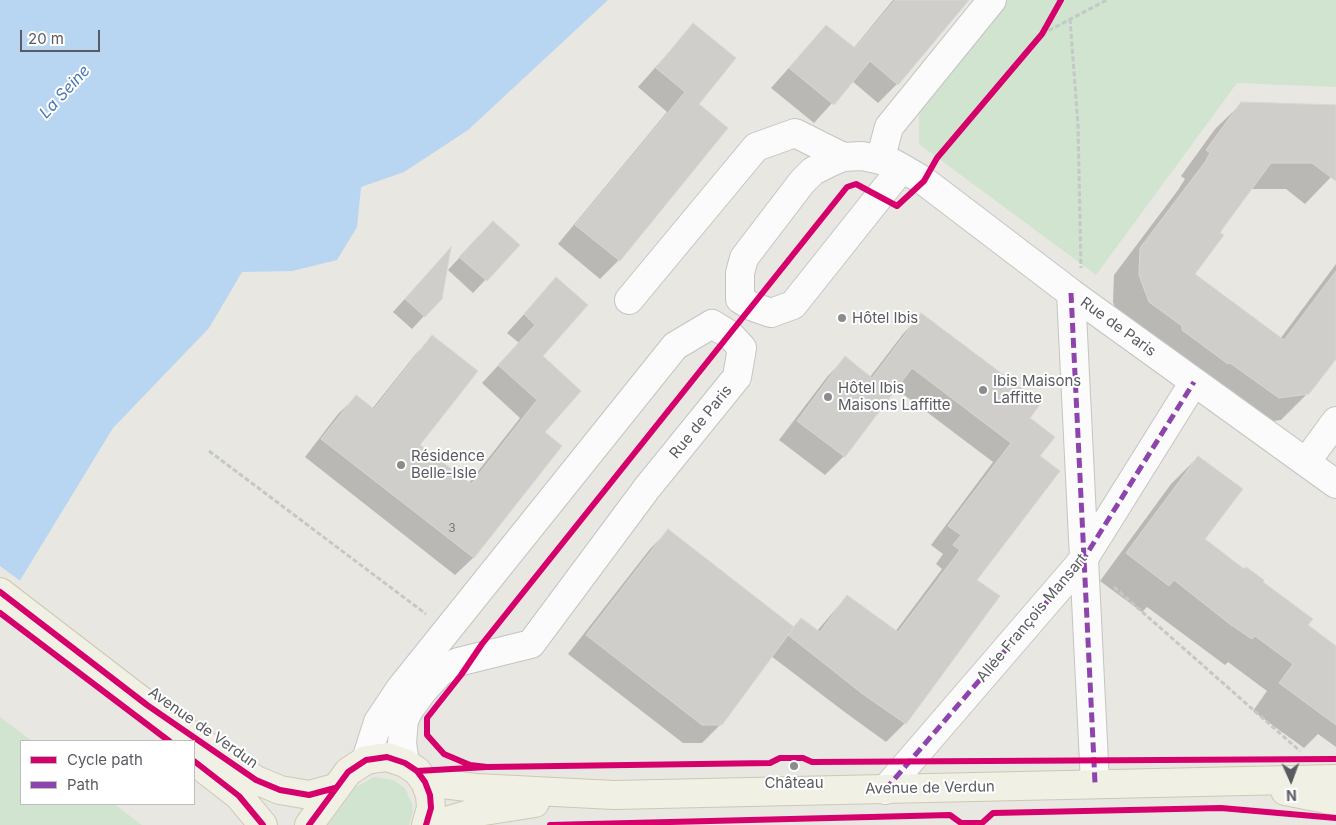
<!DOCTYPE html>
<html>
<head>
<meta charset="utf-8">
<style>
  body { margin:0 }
  #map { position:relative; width:1336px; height:825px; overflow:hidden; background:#e8e7e2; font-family:Inter,sans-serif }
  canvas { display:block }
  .legend { position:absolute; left:20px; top:740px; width:175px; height:65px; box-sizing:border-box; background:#fff; border:1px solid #bdbdbf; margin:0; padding:6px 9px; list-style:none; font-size:15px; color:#595b60 }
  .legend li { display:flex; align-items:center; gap:10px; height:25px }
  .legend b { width:25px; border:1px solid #bdbdbf }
  .north { position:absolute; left:1266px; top:755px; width:50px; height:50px; -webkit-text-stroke:4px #fff; paint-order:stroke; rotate:178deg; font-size:14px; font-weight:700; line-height:20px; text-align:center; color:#595b60 }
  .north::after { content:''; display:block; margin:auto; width:18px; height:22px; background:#595b60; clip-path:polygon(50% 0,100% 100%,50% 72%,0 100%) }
  .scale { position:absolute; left:20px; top:30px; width:80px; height:22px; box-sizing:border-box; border:2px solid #595b60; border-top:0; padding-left:6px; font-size:15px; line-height:18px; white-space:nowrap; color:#595b60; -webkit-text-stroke:4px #fff; paint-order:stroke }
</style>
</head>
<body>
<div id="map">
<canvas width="1336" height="825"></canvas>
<ul class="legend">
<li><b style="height:6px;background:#d6006c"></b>Cycle path</li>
<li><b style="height:6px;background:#8e44ad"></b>Path</li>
</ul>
<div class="north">N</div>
<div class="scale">20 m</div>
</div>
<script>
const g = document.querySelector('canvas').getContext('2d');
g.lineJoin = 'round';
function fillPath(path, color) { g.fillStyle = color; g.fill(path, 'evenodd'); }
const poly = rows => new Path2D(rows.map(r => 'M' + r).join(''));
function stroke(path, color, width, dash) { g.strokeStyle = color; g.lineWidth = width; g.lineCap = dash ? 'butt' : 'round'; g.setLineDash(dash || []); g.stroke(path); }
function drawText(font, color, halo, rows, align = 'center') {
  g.font = font + ' Inter,sans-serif'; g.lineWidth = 4; g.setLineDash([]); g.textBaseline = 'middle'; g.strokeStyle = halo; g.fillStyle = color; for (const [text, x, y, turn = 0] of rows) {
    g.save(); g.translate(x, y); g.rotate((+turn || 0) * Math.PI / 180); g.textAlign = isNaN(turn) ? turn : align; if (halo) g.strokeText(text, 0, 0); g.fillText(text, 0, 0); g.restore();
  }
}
fillPath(poly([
  [1008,0,1336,0,1336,87,1237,83,1096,275,919,144,919,106],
  [0,717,32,741,21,741,21,804,114,804,142,825,0,825],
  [374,777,393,780,405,788,412,804,413,812,409,825,328,825,356,787]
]), '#d0e4cf');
fillPath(poly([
  [0,0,608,0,468,130,404,172,361,187,357,227,337,260,292,271,242,272,209,328,113,428,19,582,0,608]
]), '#b8d5f1');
fillPath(poly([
  [0,566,22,582,0,611]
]), '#e8e7e2');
fillPath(poly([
  [893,0,967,0,897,84,878,103,852,81,814,123,771,88,826,26,853,49],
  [693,25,697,104,726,128,619,260,600,279,558,244,667,112,638,87],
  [1242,103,1336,106,1336,171,1331,177,1305,204,1286,189,1250,189,1224,224,1193,275,1280,339,1336,264,1336,358,1308,393,1281,420,1252,424,1123,329,1113,302,1114,275,1178,190,1185,179,1181,176,1215,129],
  [480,235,518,245,473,293,448,270],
  [438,262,424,316,412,329,393,312],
  [556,279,541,357,543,433,560,446,473,558,455,575,305,457,338,414,356,397,372,409,415,355,432,337,419,445,468,484,520,418,482,383,519,343,507,333],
  [921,315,1028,418,1039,457,905,723,886,742,846,713,771,656,721,724,702,743,683,743,568,654,650,549,668,531,792,628,801,619,817,631,847,596,895,632,942,569,936,564,943,554,931,545,993,462,895,388,844,456,825,475,779,440,827,377,845,358,870,377,903,334],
  [1198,457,1203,539,1261,582,1307,625,1336,647,1336,747,1318,734,1304,748,1253,711,1267,691,1228,662,1225,665,1147,607,1142,612,1100,581,1171,484]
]), '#0003');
const building = poly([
  [895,0,969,0,898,85,870,61,834,105,789,68,826,25,855,48,895,0],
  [693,23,736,58,699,104,728,128,620,261,575,225,685,92,656,68,693,23],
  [1241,102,1336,105,1336,181,1312,163,1271,163,1226,224,1220,233,1224,235,1195,274,1284,340,1336,271,1336,359,1309,394,1279,398,1230,363,1228,364,1182,330,1182,326,1149,302,1139,275,1140,248,1205,162,1210,153,1206,150,1241,102],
  [493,221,520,245,487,281,459,257,493,221],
  [451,247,442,299,425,317,405,299,451,247],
  [556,277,588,305,543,356,581,391,545,432,562,446,474,558,321,439,356,395,374,409,432,335,478,371,420,445,471,484,537,400,498,365,535,325,524,314,556,277],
  [921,313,1041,403,1030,418,1055,437,1040,456,1060,471,977,580,1000,596,906,724,864,695,788,635,801,618,820,632,847,595,898,632,960,550,953,545,961,535,948,526,1011,443,912,368,845,457,797,421,845,356,872,378,921,313],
  [1198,456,1243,489,1205,539,1244,569,1246,567,1264,580,1263,582,1313,619,1308,625,1336,646,1336,725,1279,683,1293,664,1255,636,1252,639,1231,625,1174,580,1169,586,1126,553,1198,456],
  [668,529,794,627,722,725,702,725,586,635,668,529]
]);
fillPath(building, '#cfcecb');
stroke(building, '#d7d6d2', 1);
const minor = poly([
  [862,156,891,162,902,168,793,305,771,313,751,306,740,299,740,273,744,258,802,182,813,171,829,163,843,157,862,156],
  [880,160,889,127,992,0],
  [902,168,924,181,1071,293,1336,484],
  [1071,293,1095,783],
  [629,300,756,147,795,133,843,157],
  [1306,462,1336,421],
  [366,760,378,722,400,689,675,346,712,324,730,335,742,348,737,377,647,488,531,644,458,662,440,672,422,692,409,710,404,720,402,743,405,763],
  [885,790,1083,560,1194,382]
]);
const major = poly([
  [0,592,147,705,256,780,280,790,309,795,335,788],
  [194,761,239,796,263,825],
  [425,782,476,788,614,795,1336,779],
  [1285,791,1336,801],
  [309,825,348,772,366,760,387,757,405,763,417,771,425,782,430,795,431,808,426,825],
  [433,825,477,812,535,803]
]);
stroke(minor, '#c4c4c3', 30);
stroke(major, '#cec8b2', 30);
stroke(poly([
  [1070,19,1078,125,1081,268],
  [1042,34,1107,0],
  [209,451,426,614],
  [1114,587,1300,751]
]), '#c4c8c6', 3, [5, 2.5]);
stroke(minor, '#fcfbfb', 28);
stroke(major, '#f0f0e5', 28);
stroke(poly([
  [1071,293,1095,783],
  [885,790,1083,560,1194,382]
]), '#8e44ad', 5, [10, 5]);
stroke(poly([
  [0,592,147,705,256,780,280,790,309,795,335,788],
  [0,613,169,741],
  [194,761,239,796,263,825],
  [487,767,470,765,444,754,427,735,427,718,461,675,482,644,847,187,856,184,897,206,924,181,937,158,1042,34,1061,0],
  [417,771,487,767,770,763,780,758,803,758,812,762,1336,759],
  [309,825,348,772,366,760,387,757,405,763,417,771,425,782,430,795,431,808,426,825],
  [550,825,950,815,961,823,982,823,993,813,1221,808,1336,818]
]), '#d6006c', 6);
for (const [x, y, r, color] of [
  [842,318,5,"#8b8c8e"],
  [983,390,5,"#8b8c8e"],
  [828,397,5,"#8b8c8e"],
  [401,465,5,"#8b8c8e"],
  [794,766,5,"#8b8c8e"]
]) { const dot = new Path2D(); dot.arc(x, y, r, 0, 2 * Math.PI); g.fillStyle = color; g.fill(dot); stroke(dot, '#fff', 2); }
drawText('12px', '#78797c', null, [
  ["3",452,528]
]);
drawText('15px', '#595b60', '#fff', [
  ["Hôtel Ibis",852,318],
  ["Ibis Maisons",993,381],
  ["Laffitte",993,398],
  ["Hôtel Ibis",838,388],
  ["Maisons Laffitte",838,405],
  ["Résidence",411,456],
  ["Belle-Isle",411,473],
  ["Château",794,783,"center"]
], 'left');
drawText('15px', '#595b60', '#fff', [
  ["Rue de Paris",1118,327,36],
  ["Rue de Paris",701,422,-51],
  ["Allée François Mansart",1032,618,-50],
  ["Avenue de Verdun",203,728,35],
  ["Avenue de Verdun",930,788,-1]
]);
drawText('italic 16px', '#4978b7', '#fff', [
  ["La Seine",65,92,-47]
]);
</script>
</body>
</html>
